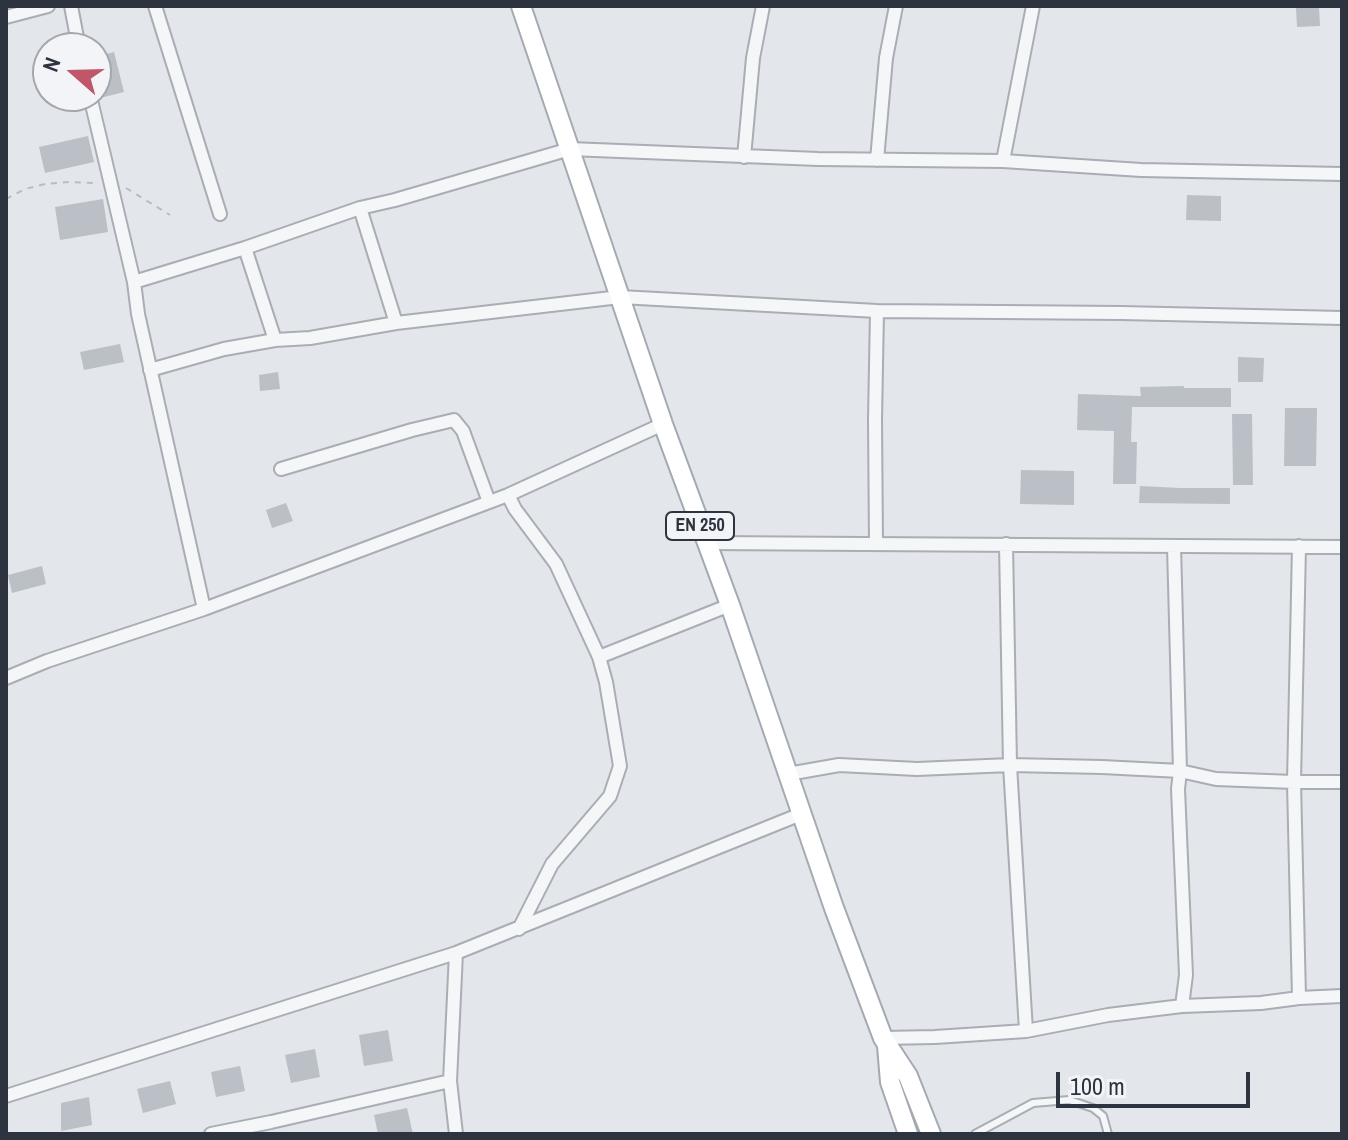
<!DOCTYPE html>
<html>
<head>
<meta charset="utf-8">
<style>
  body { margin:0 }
  #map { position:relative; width:1348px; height:1140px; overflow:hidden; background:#e3e6ea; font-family:"Archivo Narrow",sans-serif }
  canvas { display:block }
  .frame { position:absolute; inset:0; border:8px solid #2d3440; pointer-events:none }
  .north { position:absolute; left:32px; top:32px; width:80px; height:80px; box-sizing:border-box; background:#f2f4f7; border:2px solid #a3a7ae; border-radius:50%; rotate:290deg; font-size:22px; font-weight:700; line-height:32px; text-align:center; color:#2d3440 }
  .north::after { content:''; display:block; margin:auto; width:28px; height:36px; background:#c05669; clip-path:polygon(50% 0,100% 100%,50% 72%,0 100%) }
  .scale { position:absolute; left:1056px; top:1072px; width:194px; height:36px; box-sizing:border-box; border:4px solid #2d3440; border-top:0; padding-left:10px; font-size:24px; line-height:28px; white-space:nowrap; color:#2d3440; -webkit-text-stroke:6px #f2f4f7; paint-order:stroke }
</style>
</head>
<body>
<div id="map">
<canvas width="1348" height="1140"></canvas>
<div class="frame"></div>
<div class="north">N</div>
<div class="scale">100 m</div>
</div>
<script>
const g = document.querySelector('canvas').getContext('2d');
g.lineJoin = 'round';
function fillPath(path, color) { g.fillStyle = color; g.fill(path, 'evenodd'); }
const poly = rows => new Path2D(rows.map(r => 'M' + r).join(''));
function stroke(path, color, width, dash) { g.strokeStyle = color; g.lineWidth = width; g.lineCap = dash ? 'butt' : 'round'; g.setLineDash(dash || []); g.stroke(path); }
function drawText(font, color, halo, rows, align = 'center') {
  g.font = font + ' "Archivo Narrow",sans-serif'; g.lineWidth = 6; g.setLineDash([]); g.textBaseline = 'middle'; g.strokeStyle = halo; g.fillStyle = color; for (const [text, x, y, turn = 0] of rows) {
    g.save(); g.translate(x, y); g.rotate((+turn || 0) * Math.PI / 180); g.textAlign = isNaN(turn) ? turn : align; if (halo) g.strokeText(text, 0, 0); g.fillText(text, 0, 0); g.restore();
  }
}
fillPath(poly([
  [1319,7,1320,26,1297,27,1296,8],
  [114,52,124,92,100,98,96,89,96,57],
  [88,136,94,162,45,173,39,147],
  [1187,195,1221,196,1221,221,1186,220],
  [103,199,108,232,60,240,55,207],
  [120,344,124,362,84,370,80,352],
  [1238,357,1264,358,1263,382,1238,382],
  [278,372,280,389,260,391,259,375],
  [1184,386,1184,388,1231,388,1231,407,1132,407,1131,442,1137,442,1136,484,1113,484,1114,431,1077,430,1078,394,1141,396,1140,387],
  [1285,408,1317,408,1316,466,1284,466],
  [1232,414,1252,414,1253,485,1233,485],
  [1021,470,1074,471,1074,505,1020,504],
  [1140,486,1180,488,1230,488,1230,504,1139,503],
  [286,503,293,521,272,528,266,510],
  [42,566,46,584,12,593,8,575],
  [388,1030,393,1061,364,1066,359,1035],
  [315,1049,320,1077,291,1083,285,1055],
  [240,1066,245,1091,216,1097,211,1072],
  [170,1081,176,1104,143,1113,137,1089],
  [89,1097,92,1125,61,1131,61,1103],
  [407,1108,413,1134,378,1134,374,1115]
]), '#bbbfc6');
const lane = poly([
  [975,1134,1033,1103,1069,1100,1093,1108,1103,1116,1108,1134]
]);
const street = poly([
  [71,6,79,48],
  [155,6,220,214],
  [6,17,48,6],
  [90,96,134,282,138,314,204,609],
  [744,157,753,58,763,6],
  [877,160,886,58,896,6],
  [1003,161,1033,6],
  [360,208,396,323],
  [245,248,275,340],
  [134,282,245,248,360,208,395,200,570,149,818,159,1003,161,1141,170,1342,174],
  [150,370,224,349,275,340,310,338,396,323,620,297,877,311,1121,313,1342,318],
  [281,469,412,430,454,420,463,431,489,502],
  [508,495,515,509,556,564,599,657],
  [706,543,1342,547],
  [876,544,875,420,877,311],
  [1006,544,1010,765,1026,1031],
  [1174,546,1180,771,1178,789,1186,975,1182,1006],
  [6,678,47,661,204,609,508,495,663,424],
  [788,774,839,765,917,769,1010,765,1102,767,1180,771,1216,779,1294,782,1342,782],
  [519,929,552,864,610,796,620,766,606,682,599,657,730,605],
  [456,953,450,1081,456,1134],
  [1299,998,1294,782,1299,546],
  [883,1038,935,1037,1026,1031,1108,1015,1182,1006,1261,1003,1299,998,1342,996],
  [6,1096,456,953,801,814],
  [211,1134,271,1122,450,1081]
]);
const primary = poly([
  [521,6,663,424,730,605,834,908,883,1038,908,1076,931,1134],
  [887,1046,890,1082,908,1134]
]);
stroke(lane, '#a9adb4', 10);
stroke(street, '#a9adb4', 16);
stroke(primary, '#a3aab4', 22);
stroke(poly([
  [126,188,170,215],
  [6,199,25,189,45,184,69,182,95,183]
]), '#b9bcc1', 2, [6, 6]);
stroke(lane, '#f5f6f8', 6);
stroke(street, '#f5f6f8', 12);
stroke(primary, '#fff', 18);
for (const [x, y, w] of [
  [700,526,68]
]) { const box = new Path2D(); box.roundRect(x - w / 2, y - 14, w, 28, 6); g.fillStyle = '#f2f4f7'; g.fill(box); stroke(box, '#2d3440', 2); }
drawText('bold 18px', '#2d3440', null, [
  ["EN 250",700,526]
]);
</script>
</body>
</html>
